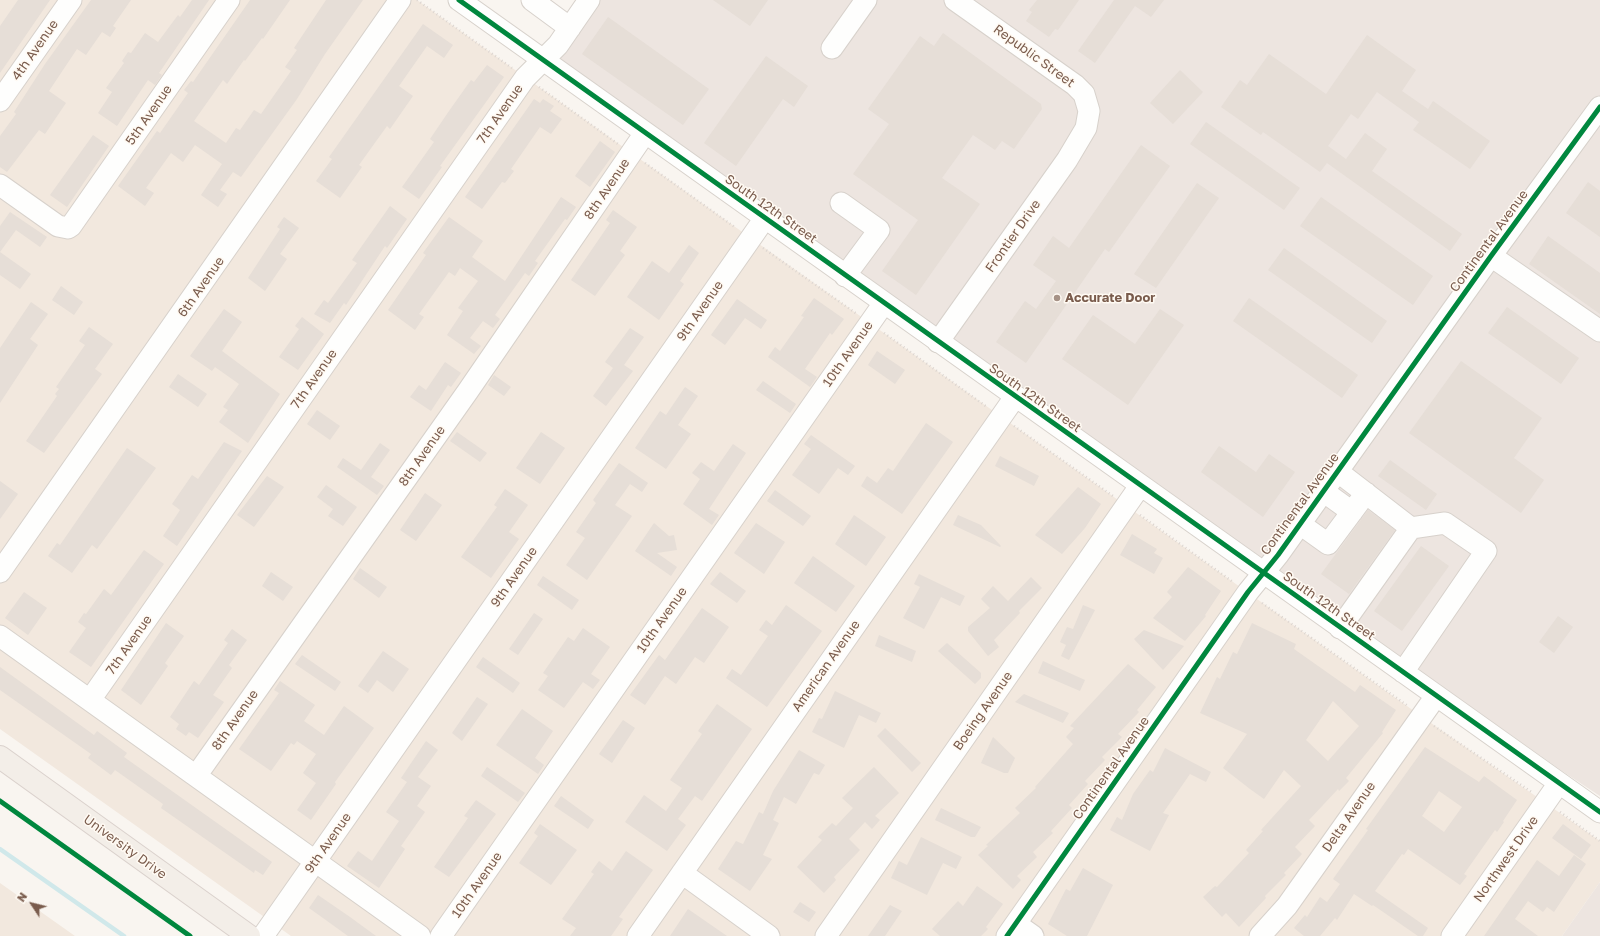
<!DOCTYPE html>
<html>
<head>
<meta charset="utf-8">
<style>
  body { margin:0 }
  #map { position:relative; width:1600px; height:936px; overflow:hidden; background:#f9f5f0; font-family:"Golos Text",sans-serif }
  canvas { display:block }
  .north { position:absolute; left:12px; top:884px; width:40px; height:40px; -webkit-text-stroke:3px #fffaf3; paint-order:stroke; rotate:305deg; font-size:11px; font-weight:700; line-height:16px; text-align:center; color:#7a5c4d }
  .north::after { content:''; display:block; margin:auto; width:14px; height:18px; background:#7a5c4d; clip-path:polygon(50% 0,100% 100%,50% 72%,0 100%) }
</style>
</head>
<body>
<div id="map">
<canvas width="1600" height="936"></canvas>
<div class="north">N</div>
</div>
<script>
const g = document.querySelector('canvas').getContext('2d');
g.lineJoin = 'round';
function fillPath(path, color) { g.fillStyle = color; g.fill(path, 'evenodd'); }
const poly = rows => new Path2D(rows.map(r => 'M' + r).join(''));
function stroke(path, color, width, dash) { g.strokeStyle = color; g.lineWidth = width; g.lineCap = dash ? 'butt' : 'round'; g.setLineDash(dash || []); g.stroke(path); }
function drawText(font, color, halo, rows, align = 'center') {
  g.font = font + ' "Golos Text",sans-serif'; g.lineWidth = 3; g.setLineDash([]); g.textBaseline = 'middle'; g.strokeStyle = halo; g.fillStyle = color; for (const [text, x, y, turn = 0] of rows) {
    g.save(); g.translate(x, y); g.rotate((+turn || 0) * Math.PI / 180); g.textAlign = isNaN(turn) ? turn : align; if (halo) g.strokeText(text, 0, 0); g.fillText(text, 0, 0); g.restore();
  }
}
fillPath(poly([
  [0,0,417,0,1421,716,1600,841,1600,882,1562,936,291,936,0,729],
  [0,883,75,936,0,936]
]), '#f2e8de');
fillPath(poly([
  [599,0,1600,0,1600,796,1562,771,555,62],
  [1600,882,1600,936,1562,936]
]), '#ede5e0');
stroke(poly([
  [0,849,124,936]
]), '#d0e8ea', 4.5);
fillPath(poly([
  [18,0,50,0,0,73,0,26],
  [91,0,131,0,113,26,116,28,110,37,102,32,86,55,77,49,49,91,66,103,45,134,39,130,7,172,0,167,0,136,16,114,14,112,45,64],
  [192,0,209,0,159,73,162,75,155,85,148,80,117,126,98,113,112,92,106,88,124,63,122,61,128,52,131,53,145,33,158,42,178,15,180,17],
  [250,0,290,0,263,39,262,38,245,61,244,60,227,84,223,80,194,121,226,143,236,128,240,130,254,110,261,114,291,71,285,67,297,50,294,48,326,0,363,0,325,54,297,99,241,177,233,172,220,190,227,194,218,207,201,195,222,164,195,145,183,162,171,153,146,188,154,193,145,206,118,186,157,131,160,133,188,93,184,90,191,81,193,82],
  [713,0,768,0,750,26],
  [1037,0,1079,0,1058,30,1055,29,1049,37,1026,21,1032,12,1029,10],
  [1114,0,1164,0,1151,17,1135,6,1095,63,1078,51],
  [608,17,709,89,683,125,582,54],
  [423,24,453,45,444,58,427,46,399,86,413,96,390,129,387,126,359,165,362,167,340,198,316,181,332,159,329,157],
  [943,33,1041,104,1042,109,1014,149,1002,141,995,150,973,135,942,178,980,204,916,295,882,271,918,220,853,174,889,124,868,109,920,36,934,46],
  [1367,35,1416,70,1402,91,1428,109,1433,101,1490,141,1470,169,1413,130,1419,122,1377,92,1358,119,1351,114,1328,146,1346,159,1365,133,1387,149,1372,171,1462,234,1450,251,1327,163,1320,172,1263,132,1261,135,1221,107,1240,80,1247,85,1269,54,1326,94],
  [766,56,808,86,794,107,783,99,736,166,704,143],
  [487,65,504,77,440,166,442,167,419,199,402,187,434,142,430,139,449,111,471,80,474,82],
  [1180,70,1203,92,1173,124,1150,103],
  [534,99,540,103,543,99,554,106,550,111,562,119,551,134,540,127,511,169,514,171,505,183,502,182,482,209,465,197],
  [1206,122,1300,188,1284,210,1190,144],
  [93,135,109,146,67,207,50,195],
  [600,141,615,152,590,187,575,176],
  [1141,145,1170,166,1109,252,1105,249,1026,363,996,342,1025,301,1036,309,1056,281,1033,265,1053,236,1069,248],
  [1588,182,1600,191,1600,237,1566,213],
  [1197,183,1219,198,1156,288,1134,274],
  [561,197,576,207,567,220,565,219,535,261,538,263,529,276,525,273,495,315,500,319,493,328,483,321,470,338,481,346,474,354,447,335,463,311,458,308,478,281,460,268,455,276,449,272,419,314,424,317,415,330,388,310,426,255,423,253,449,217,483,241,472,257,505,281],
  [1321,197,1433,276,1413,305,1300,226],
  [390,206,407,219,387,248,385,246,346,305,344,303,330,323,314,314,324,300,328,303,357,263,352,260],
  [613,210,637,227,620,251,625,255,595,296,571,280,610,223,606,220],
  [10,212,47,237,40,247,16,230,0,252,31,274,20,289,0,275,0,226],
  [284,217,299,228,280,254,287,259,265,291,248,278,280,229,277,227],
  [1548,236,1600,273,1600,314,1529,264],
  [689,245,699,253,680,281,684,284,659,320,627,297,652,261,669,273],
  [1284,248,1387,321,1372,343,1268,270],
  [61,286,83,302,74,315,52,300],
  [814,298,844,319,832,335,830,333,805,369,817,377,810,387,768,357,775,347,780,351,804,317,801,316],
  [1249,298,1358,375,1342,398,1233,321],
  [737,299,767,320,761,329,745,318,725,345,711,335],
  [31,302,48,314,30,339,38,345,0,403,0,348],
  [1507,307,1579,358,1561,384,1488,333],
  [224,309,242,322,222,351,280,394,248,443,219,422,228,410,223,407,239,384,215,367,212,371,190,356],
  [1160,309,1184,325,1128,405,1062,359,1093,315,1135,344],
  [302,317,324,334,298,370,279,357,299,329,295,326],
  [89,327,113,344,95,369,102,374,44,453,26,441,57,396,55,394,59,389,56,387,85,345,79,341],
  [630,328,644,337,624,365,633,371,606,406,593,396,613,368,605,362],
  [877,351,905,370,895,384,868,365],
  [1461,361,1542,418,1514,458,1544,480,1521,513,1409,433],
  [445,362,461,373,451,387,448,385,431,411,410,397,419,385,426,390],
  [178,374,207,394,198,407,169,387],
  [494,375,511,387,504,396,488,385],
  [763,381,796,404,790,413,756,390],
  [685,387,698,396,678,425,691,434,666,469,635,448,660,411,666,415],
  [317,410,340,426,330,440,307,424],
  [926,423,953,442,902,514,861,486,867,476,877,483,888,468,893,471],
  [457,432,487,453,480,462,450,441],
  [541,432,565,448,540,484,516,468],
  [811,435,855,466,848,475,838,468,819,494,792,475,811,449,804,444],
  [224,442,242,451,177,546,163,536,180,510,172,504,192,475,198,479],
  [380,443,390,450,371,477,384,486,377,495,337,467,343,458,361,470],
  [733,444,746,453,709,509,719,515,712,525,683,504,700,479,692,473,701,462,714,471],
  [1219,446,1256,472,1269,454,1295,472,1263,517,1201,472],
  [127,448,156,468,97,549,92,545,72,573,48,556,57,543,60,545],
  [1000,456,1039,476,1034,486,995,466],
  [1390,460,1437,494,1426,510,1378,476],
  [619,463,648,483,642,492,630,484,615,505,632,516,587,580,566,565,585,538,576,532,596,503,593,500],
  [267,476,284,487,254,527,237,515],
  [0,481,18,494,0,519],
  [326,485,357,507,343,526,328,516,333,509,317,497],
  [1078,487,1101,504,1085,528,1062,554,1035,535],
  [505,489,528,505,509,532,519,539,491,578,461,557,497,507,494,505],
  [775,490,811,516,803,526,767,501],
  [425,493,442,505,416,541,400,530],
  [1368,510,1395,530,1349,594,1321,574],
  [854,515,886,537,866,566,835,544],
  [958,515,981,525,1001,546,1000,547,953,525],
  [654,523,669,536,674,535,677,550,657,553,677,567,671,576,635,551],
  [756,523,785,542,764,574,734,553],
  [1132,534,1157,549,1154,553,1163,558,1154,574,1120,555],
  [1421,546,1449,566,1402,631,1374,611],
  [144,550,164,564,91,667,69,652,86,628,78,622,84,613,86,614,104,589,111,595],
  [813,556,855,586,836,612,794,583],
  [1188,567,1221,591,1205,615,1206,616,1185,641,1153,618,1172,597,1167,592],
  [360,568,387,587,379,598,353,579],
  [271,572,293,587,283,601,262,586],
  [720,572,746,591,737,603,710,584],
  [919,574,965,596,960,606,941,597,924,629,903,618,920,587,914,584],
  [543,576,579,600,572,610,537,585],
  [1031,577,1042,588,1019,611,1020,613,994,640,999,647,988,656,968,631,968,627,990,608,981,599,993,586,1008,601],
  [24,592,47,608,28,635,5,618],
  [786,605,822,631,767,707,726,678,732,669,741,675,768,636,759,630,766,620,772,625],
  [1083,605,1095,610,1069,660,1061,656,1066,645,1060,642,1067,627,1073,629],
  [702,608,729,627,704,663,695,657,676,684,665,676,645,705,630,695,659,655,665,660],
  [534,613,543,619,518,655,509,649],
  [1558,616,1573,627,1554,653,1539,642],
  [166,623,184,636,165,663,168,666,141,705,121,690],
  [1252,623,1296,644,1294,649,1355,692,1360,685,1396,710,1382,732,1383,733,1346,778,1349,781,1339,791,1338,789,1309,820,1315,826,1295,847,1302,854,1284,873,1286,875,1265,896,1266,898,1239,927,1226,913,1222,917,1203,897,1215,886,1217,887,1249,853,1246,850,1263,831,1261,830,1301,786,1284,770,1264,799,1250,789,1223,768,1247,734,1200,713,1217,677,1220,679,1233,652,1237,654],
  [1333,701,1359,726,1328,761,1306,740],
  [583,628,610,647,591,674,600,680,593,689,583,682,564,708,538,690,548,676,543,673,568,637,574,641],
  [232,629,247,640,229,665,232,668,213,695,224,702,198,738,189,732,186,736,176,729,179,724,170,717,194,681,199,685,228,643,224,640],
  [1144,630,1184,646,1163,670,1134,639],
  [879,635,916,651,912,662,875,646],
  [947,643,981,673,981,678,975,684,938,651],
  [383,651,409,669,393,692,377,680,368,693,358,686],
  [302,655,341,682,335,691,295,664],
  [483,657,520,683,513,693,476,667],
  [1043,661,1085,680,1080,691,1038,673],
  [1128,664,1156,687,1137,710,1139,712,1118,734,1122,737,1102,757,1105,760,1085,781,1088,784,1069,805,1072,808,1051,831,1053,833,1033,852,1037,857,1017,876,1021,880,1013,889,978,855,988,846,986,845,1020,813,1015,808,1036,788,1035,787,1073,744,1066,737,1074,728,1070,726],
  [0,667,94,735,97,731,127,753,124,757,272,862,263,875,255,870,254,873,161,808,163,804,115,770,111,775,88,758,91,754,0,690],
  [280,681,315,705,304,721,324,735,344,706,374,728,335,782,336,784,311,820,297,810,316,783,303,773,316,754,297,741,294,745,291,743,271,771,239,749,279,693,274,690],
  [835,691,881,713,876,723,859,715,844,748,812,732,819,718,822,719],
  [1024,694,1069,713,1063,723,1015,702],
  [477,697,488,704,462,741,452,733],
  [717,704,752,729,702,801,695,796,678,819,686,825,667,851,625,822,644,795,666,811,682,788,670,780,702,734,698,731],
  [522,709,553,731,535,758,544,765,538,774,496,745],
  [623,720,635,728,612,763,599,754],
  [885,728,921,763,912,772,877,736],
  [993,737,1015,758,1008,773,1004,773,981,763],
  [426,741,438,750,418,777,431,786,417,806,425,812,401,846,405,849,379,888,347,866,358,851,372,861,399,821,386,812,407,782,401,778],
  [1425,747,1479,782,1484,776,1517,800,1503,821,1504,822,1497,832,1495,830,1464,874,1467,876,1460,885,1408,849,1404,855,1402,854,1375,891,1428,928,1423,936,1418,936,1373,905,1372,906,1354,894,1337,920,1335,918,1320,936,1304,936,1294,928,1305,915,1307,917,1320,897,1327,902,1340,884,1333,879,1368,830,1366,829],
  [1439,791,1462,807,1444,832,1422,816],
  [1165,748,1211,772,1206,782,1190,774,1163,813,1169,815,1150,851,1110,830,1117,817,1122,820,1133,794,1150,770,1153,772],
  [799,750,825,765,819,775,814,773,796,804,784,797,773,820,779,823,763,855,772,859,750,891,718,869,736,841,743,844,759,812,763,814,773,791],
  [487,767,525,793,518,802,481,776],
  [874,767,899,793,875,816,880,820,872,829,865,822,849,839,860,850,834,877,836,880,824,893,797,867,822,840,818,837,832,823,836,826,853,808,842,798],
  [561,796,594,820,588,829,554,806],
  [476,800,496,814,449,877,434,867,468,818,464,816],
  [941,808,981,827,975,837,971,837,935,820],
  [540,824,577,850,551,885,519,863,538,836,534,833],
  [1563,824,1591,845,1581,859,1552,838],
  [921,837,962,857,956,869,943,863,927,895,891,878,899,861,907,865],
  [626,851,653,870,619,917,623,919,611,936,570,936,576,928,562,919,594,874,591,872,599,861,612,871],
  [1574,855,1586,864,1554,912,1547,907,1543,912,1528,901,1515,919,1538,936,1484,936,1537,860,1559,876],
  [1083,868,1113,885,1087,936,1067,936,1048,924,1066,889,1070,891],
  [977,886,1003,904,986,927,988,929,981,936,940,936,932,929,958,901,963,906],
  [318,895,350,917,376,936,348,936,316,913,309,908],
  [800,902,816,912,809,922,793,912],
  [890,905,902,911,885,936,868,936],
  [688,909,727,936,670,936]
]), '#e6ded7');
const minor = poly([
  [459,0,1600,812],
  [532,0,570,28],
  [832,48,866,0],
  [0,101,71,0],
  [0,185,58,226,68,228,71,226,229,0],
  [841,203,879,230,845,276],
  [1491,256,1600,331],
  [938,342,1067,160,1086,128,1089,111,1084,94,1075,85,955,0],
  [1337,471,1411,528,1340,628],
  [1323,491,1352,512],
  [1300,524,1328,544,1366,493],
  [0,572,400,0],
  [0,636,420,936],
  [1403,672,1486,551,1445,523,1411,528],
  [90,700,525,78,558,45,589,0],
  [196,776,468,391,645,133],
  [682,873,769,936],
  [1016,924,1033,936],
  [263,936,765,218],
  [441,936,884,303],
  [638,936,1015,397],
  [826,936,1140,486],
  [1007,936,1248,592,1278,555,1491,256,1600,107],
  [1260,936,1287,906,1436,696],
  [1452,936,1559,783]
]);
const major = poly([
  [0,757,249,936]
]);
stroke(minor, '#d7d1cb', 23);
stroke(major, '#dad1cc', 24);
stroke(poly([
  [417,0,512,68],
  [539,87,618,144],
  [645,163,736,228],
  [763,248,857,314],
  [884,333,987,407],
  [1014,426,1113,496],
  [1140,515,1233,582],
  [1262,603,1408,706],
  [1434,726,1533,793],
  [1560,812,1600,841]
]), '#dcd5d0', 2.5, [1, 3]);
stroke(minor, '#fefefd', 21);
stroke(major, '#f3eee8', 22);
stroke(poly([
  [459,0,1600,812],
  [0,801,190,936],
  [1007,936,1248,592,1278,555,1491,256,1600,107]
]), '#00873e', 5);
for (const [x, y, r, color] of [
  [1057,298,4,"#a69286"]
]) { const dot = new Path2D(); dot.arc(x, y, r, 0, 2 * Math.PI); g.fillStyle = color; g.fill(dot); stroke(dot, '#fffaf3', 1.5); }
drawText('13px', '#7a5c4d', '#fffaf3', [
  ["4th Avenue",35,50,-55],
  ["Republic Street",1034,56,36],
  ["7th Avenue",500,114,-55],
  ["5th Avenue",149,115,-55],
  ["8th Avenue",607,189,-56],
  ["South 12th Street",771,209,35],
  ["Frontier Drive",1013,236,-55],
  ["Continental Avenue",1489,241,-54],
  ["6th Avenue",201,287,-55],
  ["9th Avenue",700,311,-55],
  ["10th Avenue",848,354,-55],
  ["7th Avenue",314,379,-55],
  ["South 12th Street",1035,398,35],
  ["8th Avenue",422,456,-55],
  ["Continental Avenue",1300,504,-54],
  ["9th Avenue",514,577,-55],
  ["South 12th Street",1329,606,35],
  ["10th Avenue",662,620,-55],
  ["7th Avenue",129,645,-55],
  ["American Avenue",826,666,-55],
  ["Boeing Avenue",983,711,-55],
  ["8th Avenue",235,720,-55],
  ["Continental Avenue",1111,768,-55],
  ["Delta Avenue",1349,817,-55],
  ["9th Avenue",328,843,-55],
  ["University Drive",125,847,36],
  ["Northwest Drive",1506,859,-55],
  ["10th Avenue",477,885,-55]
]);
drawText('bold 13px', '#7a5c4d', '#fffaf3', [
  ["Accurate Door",1065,298]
], 'left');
</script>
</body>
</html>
